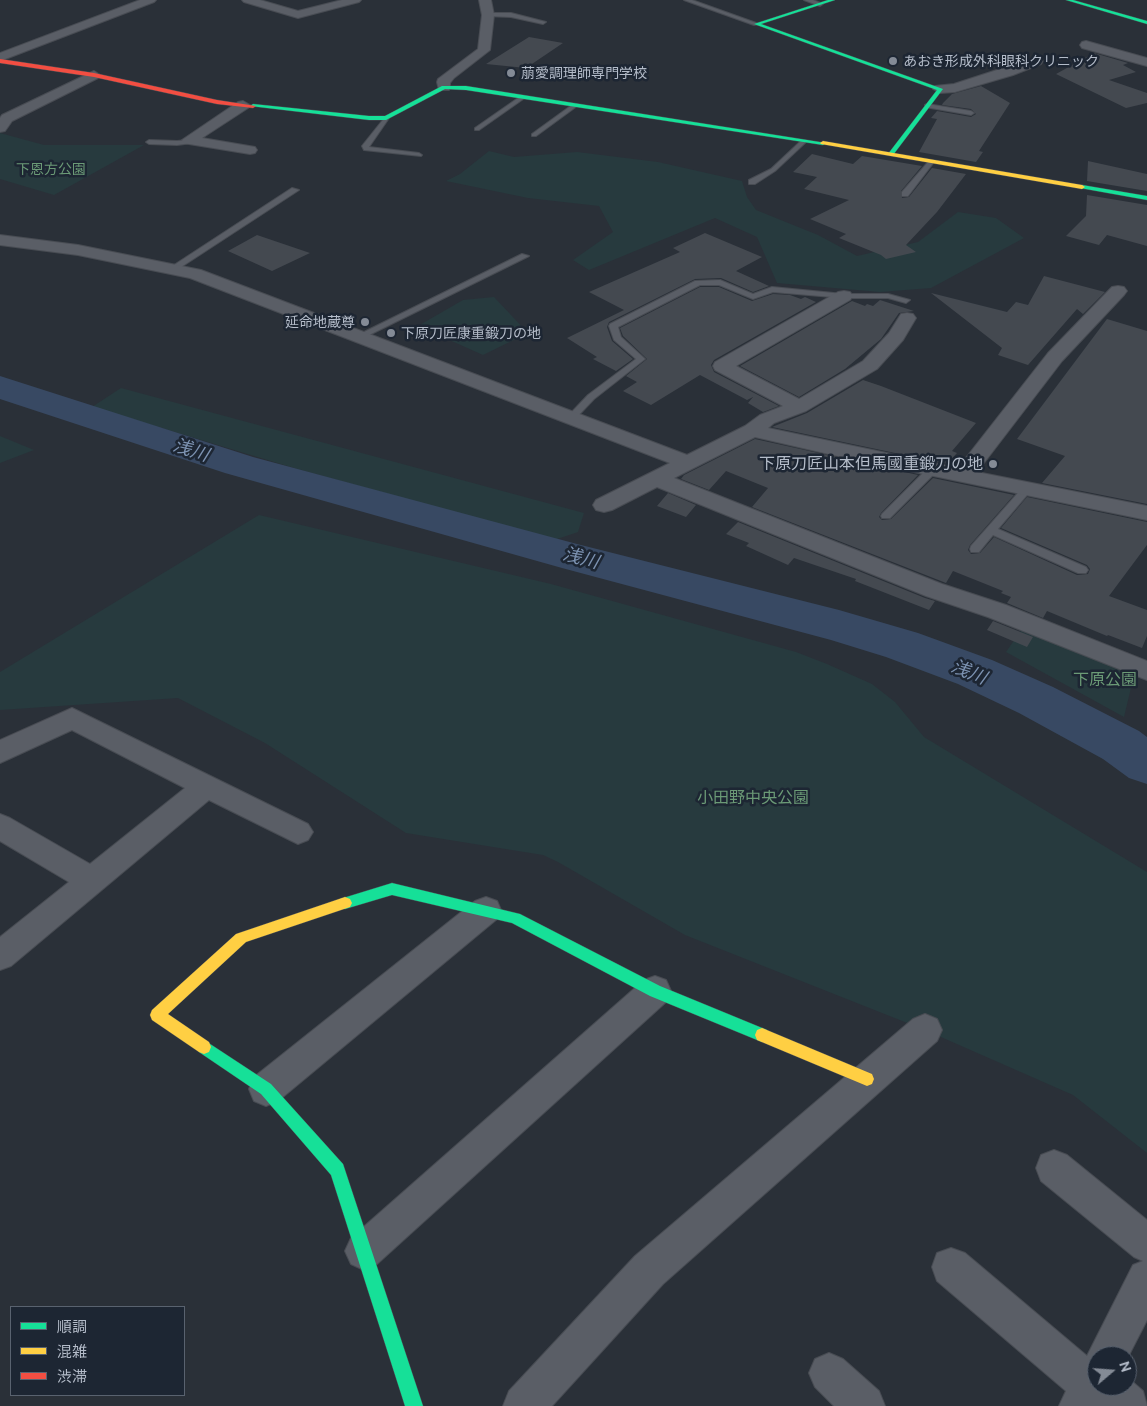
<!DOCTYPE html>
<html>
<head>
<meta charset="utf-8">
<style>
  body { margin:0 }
  #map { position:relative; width:1147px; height:1406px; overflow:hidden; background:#2a3038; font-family:Ubuntu,"Noto Sans JP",sans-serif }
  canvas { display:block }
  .legend { position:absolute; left:10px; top:1306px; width:175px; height:90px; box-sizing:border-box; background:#1d2633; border:1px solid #59626f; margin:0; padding:6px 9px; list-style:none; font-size:15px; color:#b4bcc9 }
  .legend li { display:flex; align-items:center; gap:10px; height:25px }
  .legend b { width:25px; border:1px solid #59626f }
  .north { position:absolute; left:1087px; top:1346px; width:50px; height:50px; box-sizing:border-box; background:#1d2633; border:1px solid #59626f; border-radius:50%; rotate:72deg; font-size:14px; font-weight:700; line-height:20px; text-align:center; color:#b4bcc9 }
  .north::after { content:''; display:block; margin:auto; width:18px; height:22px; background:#848b96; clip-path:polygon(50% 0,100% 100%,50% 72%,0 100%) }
</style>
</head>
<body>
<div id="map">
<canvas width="1147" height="1406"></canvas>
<ul class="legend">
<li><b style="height:6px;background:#16e098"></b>順調</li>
<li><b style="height:6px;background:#ffcf43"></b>混雑</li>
<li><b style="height:6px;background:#f24e42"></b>渋滞</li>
</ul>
<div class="north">N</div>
</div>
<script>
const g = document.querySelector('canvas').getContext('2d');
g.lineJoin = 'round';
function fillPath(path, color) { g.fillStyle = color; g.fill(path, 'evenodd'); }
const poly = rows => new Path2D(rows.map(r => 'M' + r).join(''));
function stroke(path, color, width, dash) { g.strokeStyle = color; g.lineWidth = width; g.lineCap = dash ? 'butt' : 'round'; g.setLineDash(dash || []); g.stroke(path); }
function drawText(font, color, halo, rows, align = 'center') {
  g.font = font + ' Ubuntu,"Noto Sans JP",sans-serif'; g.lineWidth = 5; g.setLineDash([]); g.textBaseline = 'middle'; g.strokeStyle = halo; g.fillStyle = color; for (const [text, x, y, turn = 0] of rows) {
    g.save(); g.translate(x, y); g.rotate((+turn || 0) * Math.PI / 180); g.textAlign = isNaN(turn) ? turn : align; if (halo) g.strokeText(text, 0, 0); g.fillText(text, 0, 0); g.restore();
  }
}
fillPath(poly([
  [0,133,44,145,144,145,54,195,0,179],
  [489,151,514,157,577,152,658,162,742,181,747,197,756,210,818,235,857,256,918,242,958,212,996,218,1024,238,931,288,880,292,777,283,757,237,715,218,589,270,573,260,613,232,599,206,528,198,446,181,460,174],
  [494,297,528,333,483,355,418,326,463,300],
  [121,388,584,513,578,532,554,540,294,468,92,407],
  [0,436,34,450,0,463],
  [259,515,551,584,796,652,827,664,872,684,895,702,924,737,1147,872,1147,1153,1073,1095,925,1030,685,935,558,862,543,855,406,833,265,743,178,698,0,710,0,672],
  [1026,623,1136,667,1124,717,1006,652]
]), '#273a3e');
fillPath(poly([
  [0,376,253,457,577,544,839,610,918,633,992,660,1053,687,1139,731,1147,737,1147,784,1129,778,1103,759,1019,713,958,684,886,657,831,640,562,568,225,473,0,399,0,376]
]), '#384963');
fillPath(poly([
  [529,37,563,43,526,68,486,64],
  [1094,53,1128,63,1123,65,1136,72,1109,80,1147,93,1147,103,1126,108,1056,74],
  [981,86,1010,103,979,151,983,152,976,162,919,152,937,119,931,118,937,111,971,117,976,114,971,109,942,105,943,103,952,94],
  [812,154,853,164,862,156,922,166,901,191,902,198,909,197,932,168,966,174,937,212,906,245,916,252,886,259,881,255,839,238,846,234,810,219,849,200,804,189,817,177,793,172],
  [1088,161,1147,174,1147,191,1087,181],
  [1087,195,1147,205,1147,246,1107,235,1099,245,1066,236,1086,216],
  [705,233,762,257,736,271,769,286,753,292,721,278,695,279,609,322,607,327,612,341,633,359,616,371,593,359,597,357,567,338,624,310,589,292,680,252,673,248],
  [257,235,310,253,272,271,228,251],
  [1044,276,1105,292,1083,314,1077,309,1028,365,998,355,1002,348,931,293,1007,312,1016,302,1028,305],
  [700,287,719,287,752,301,773,294,790,295,801,299,805,297,816,302,714,360,711,365,714,372,779,406,763,412,748,403,753,397,747,400,700,375,651,405,623,391,637,382,626,376,647,359,623,336,620,328],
  [880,300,914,311,899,313,881,339,845,369,799,397,740,366,852,301,865,306,867,304,873,306],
  [1107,319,1147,331,1147,504,1042,483,1065,456,1017,439],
  [863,380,881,386,976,423,952,451,957,453,947,464,772,427,807,413],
  [755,439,918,475,881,513,879,517,882,520,891,519,933,478,1014,495,970,545,968,550,971,554,980,553,994,537,1077,575,1088,574,1090,569,1087,565,1001,528,1027,497,1147,522,1147,545,1109,596,1147,610,1147,636,1142,648,1108,635,1107,636,1047,611,1043,618,1007,603,1011,597,1001,593,1003,591,953,571,946,583,752,507,768,488,726,471,709,490,681,479,684,475],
  [668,493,696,505,686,517,657,506],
  [738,522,925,598,935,601,929,610,855,581,856,579,794,558,788,565,746,546,749,543,726,534],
  [993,621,1033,637,1027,647,987,630]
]), '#444950');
const lane = poly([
  [684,0,692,0,759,24,754,25,684,0],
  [804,0,813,0,823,4,820,6,804,0],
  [488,13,511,13,546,22,543,24,511,17,486,16,488,13],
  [521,96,526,97,479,130,475,130,475,128,521,96],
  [927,104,971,111,974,113,971,115,925,107,925,105,927,104],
  [572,105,577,106,536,136,532,136,532,134,572,105],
  [386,116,389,118,369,147,419,153,422,155,421,156,364,150,362,146,386,116],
  [198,139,201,141,200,142,177,145,149,144,146,142,149,140,177,141,198,139],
  [802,140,807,141,775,171,755,184,749,184,749,180,771,169,802,140],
  [929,161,934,162,908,196,902,196,902,192,929,161],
  [292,188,299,190,175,271,168,269,292,188],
  [522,254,529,256,363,338,356,336,522,254],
  [720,280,753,294,772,287,844,294,888,294,910,300,906,303,888,298,844,298,773,292,753,299,719,285,700,285,618,327,621,337,645,359,594,399,574,420,568,420,568,416,588,395,636,359,614,340,609,326,610,324,695,281,720,280],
  [934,465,939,468,938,470,890,518,882,518,881,516,882,514,930,466,934,465],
  [1028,485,1033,488,998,529,1086,567,1088,570,1086,573,1078,573,993,535,979,552,971,552,970,549,971,546,1024,486,1028,485]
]);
const street = poly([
  [140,0,156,0,154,2,0,61,0,53,140,0],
  [242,0,260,0,298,11,342,0,361,0,359,2,298,18,244,2,242,0],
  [479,0,491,0,494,15,490,50,454,78,450,83,450,87,449,90,439,90,437,82,438,79,478,49,482,15,479,0],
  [1086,41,1147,58,1147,66,1082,48,1080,45,1082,42,1086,41],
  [1037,57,1043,61,1041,64,1013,75,955,92,940,93,933,89,935,86,954,84,1037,57],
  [94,71,100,75,98,78,12,121,5,131,0,132,0,118,2,115,94,71],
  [243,101,250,105,248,108,202,138,255,147,257,150,255,153,250,154,189,144,184,143,182,140,238,102,243,101],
  [0,235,78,245,201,270,687,455,745,426,760,415,783,406,715,370,713,366,715,362,838,292,844,291,850,292,853,296,850,300,736,366,799,399,863,361,889,333,901,314,907,313,913,314,916,318,903,340,877,369,806,411,774,423,768,428,958,468,1048,353,1112,287,1118,286,1124,287,1127,291,1124,295,1062,361,977,472,1147,506,1147,520,846,458,755,437,674,478,942,584,1006,605,1147,661,1147,680,988,617,926,596,657,487,612,510,604,512,596,510,593,505,596,500,670,463,190,278,78,255,0,245,0,235],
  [72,708,308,824,313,832,308,840,298,844,209,800,11,966,0,970,0,937,69,882,0,841,0,814,10,818,90,864,185,788,72,730,0,763,0,740,72,708],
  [486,897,497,901,501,910,497,919,278,1101,266,1106,254,1101,249,1089,254,1077,475,901,486,897],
  [655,976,666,980,671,991,666,1002,377,1264,364,1270,351,1264,345,1251,351,1238,644,980,655,976],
  [925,1014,937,1019,942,1030,937,1041,663,1284,552,1406,503,1406,509,1391,635,1256,913,1019,925,1014],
  [1054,1150,1067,1155,1147,1220,1147,1320,1127,1359,1127,1356,1097,1356,1097,1386,1127,1386,1127,1377,1143,1391,1147,1406,1059,1406,1066,1391,937,1281,932,1267,937,1253,951,1248,965,1253,1087,1356,1133,1265,1143,1261,1134,1257,1041,1181,1036,1168,1041,1155,1054,1150],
  [829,1353,843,1359,879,1391,885,1406,834,1406,815,1387,809,1373,815,1359,829,1353]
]);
const fast = poly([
  [828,0,835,0,761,24,943,89,893,155,888,154,937,90,754,24,828,0],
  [1066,0,1073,0,1147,21,1147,24,1066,0],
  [442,86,466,86,826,143,823,145,466,90,445,89,386,120,369,120,250,106,253,104,369,116,385,116,442,86],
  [1082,185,1147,196,1147,200,1080,188,1079,187,1082,185],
  [392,883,520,914,660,986,767,1030,769,1035,767,1040,762,1042,650,996,512,923,392,895,345,909,340,907,338,903,340,899,392,883],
  [204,1040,271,1084,343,1164,423,1406,405,1406,331,1175,261,1094,199,1052,197,1047,199,1042,204,1040]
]);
const slow = poly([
  [823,141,1082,185,1085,187,1082,189,821,144,820,143,823,141],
  [345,897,350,899,352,903,350,907,246,942,168,1014,209,1042,211,1047,209,1052,204,1054,199,1052,152,1020,150,1015,152,1010,236,934,345,897],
  [762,1028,872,1074,874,1079,872,1084,867,1086,757,1040,755,1035,757,1030,762,1028]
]);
const jam = poly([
  [0,59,94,73,217,100,256,106,253,108,217,104,94,77,0,63,0,59]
]);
stroke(lane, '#484c53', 2);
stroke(street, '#484c53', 2);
stroke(fast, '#484c53', 1);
stroke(slow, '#484c53', 1);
stroke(jam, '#484c53', 1);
fillPath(lane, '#5a5e66');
fillPath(street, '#5a5e66');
fillPath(fast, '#16e098');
fillPath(slow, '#ffcf43');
fillPath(jam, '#f24e42');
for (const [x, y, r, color] of [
  [893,61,5,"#848b96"],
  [511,73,5,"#848b96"],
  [365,322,5,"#848b96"],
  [391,333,5,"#848b96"],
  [993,464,5,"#848b96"]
]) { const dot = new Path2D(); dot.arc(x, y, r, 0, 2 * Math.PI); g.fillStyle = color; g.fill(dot); stroke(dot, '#1d2633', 2); }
drawText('14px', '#b4bcc9', '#1d2633', [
  ["あおき形成外科眼科クリニック",903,61],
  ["萠愛調理師専門学校",521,73],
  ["延命地蔵尊",355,322,"right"],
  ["下原刀匠康重鍛刀の地",401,333]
], 'left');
drawText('14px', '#6b9a76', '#1d2633', [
  ["下恩方公園",51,169]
]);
drawText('16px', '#b4bcc9', '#1d2633', [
  ["下原刀匠山本但馬國重鍛刀の地",983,464]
], 'right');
drawText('16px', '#6b9a76', '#1d2633', [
  ["下原公園",1105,680],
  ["小田野中央公園",753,798]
]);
drawText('italic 18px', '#7c92b1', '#1d2633', [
  ["浅川",191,450,18],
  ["浅川",581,558,15],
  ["浅川",969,672,22]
]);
</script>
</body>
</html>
